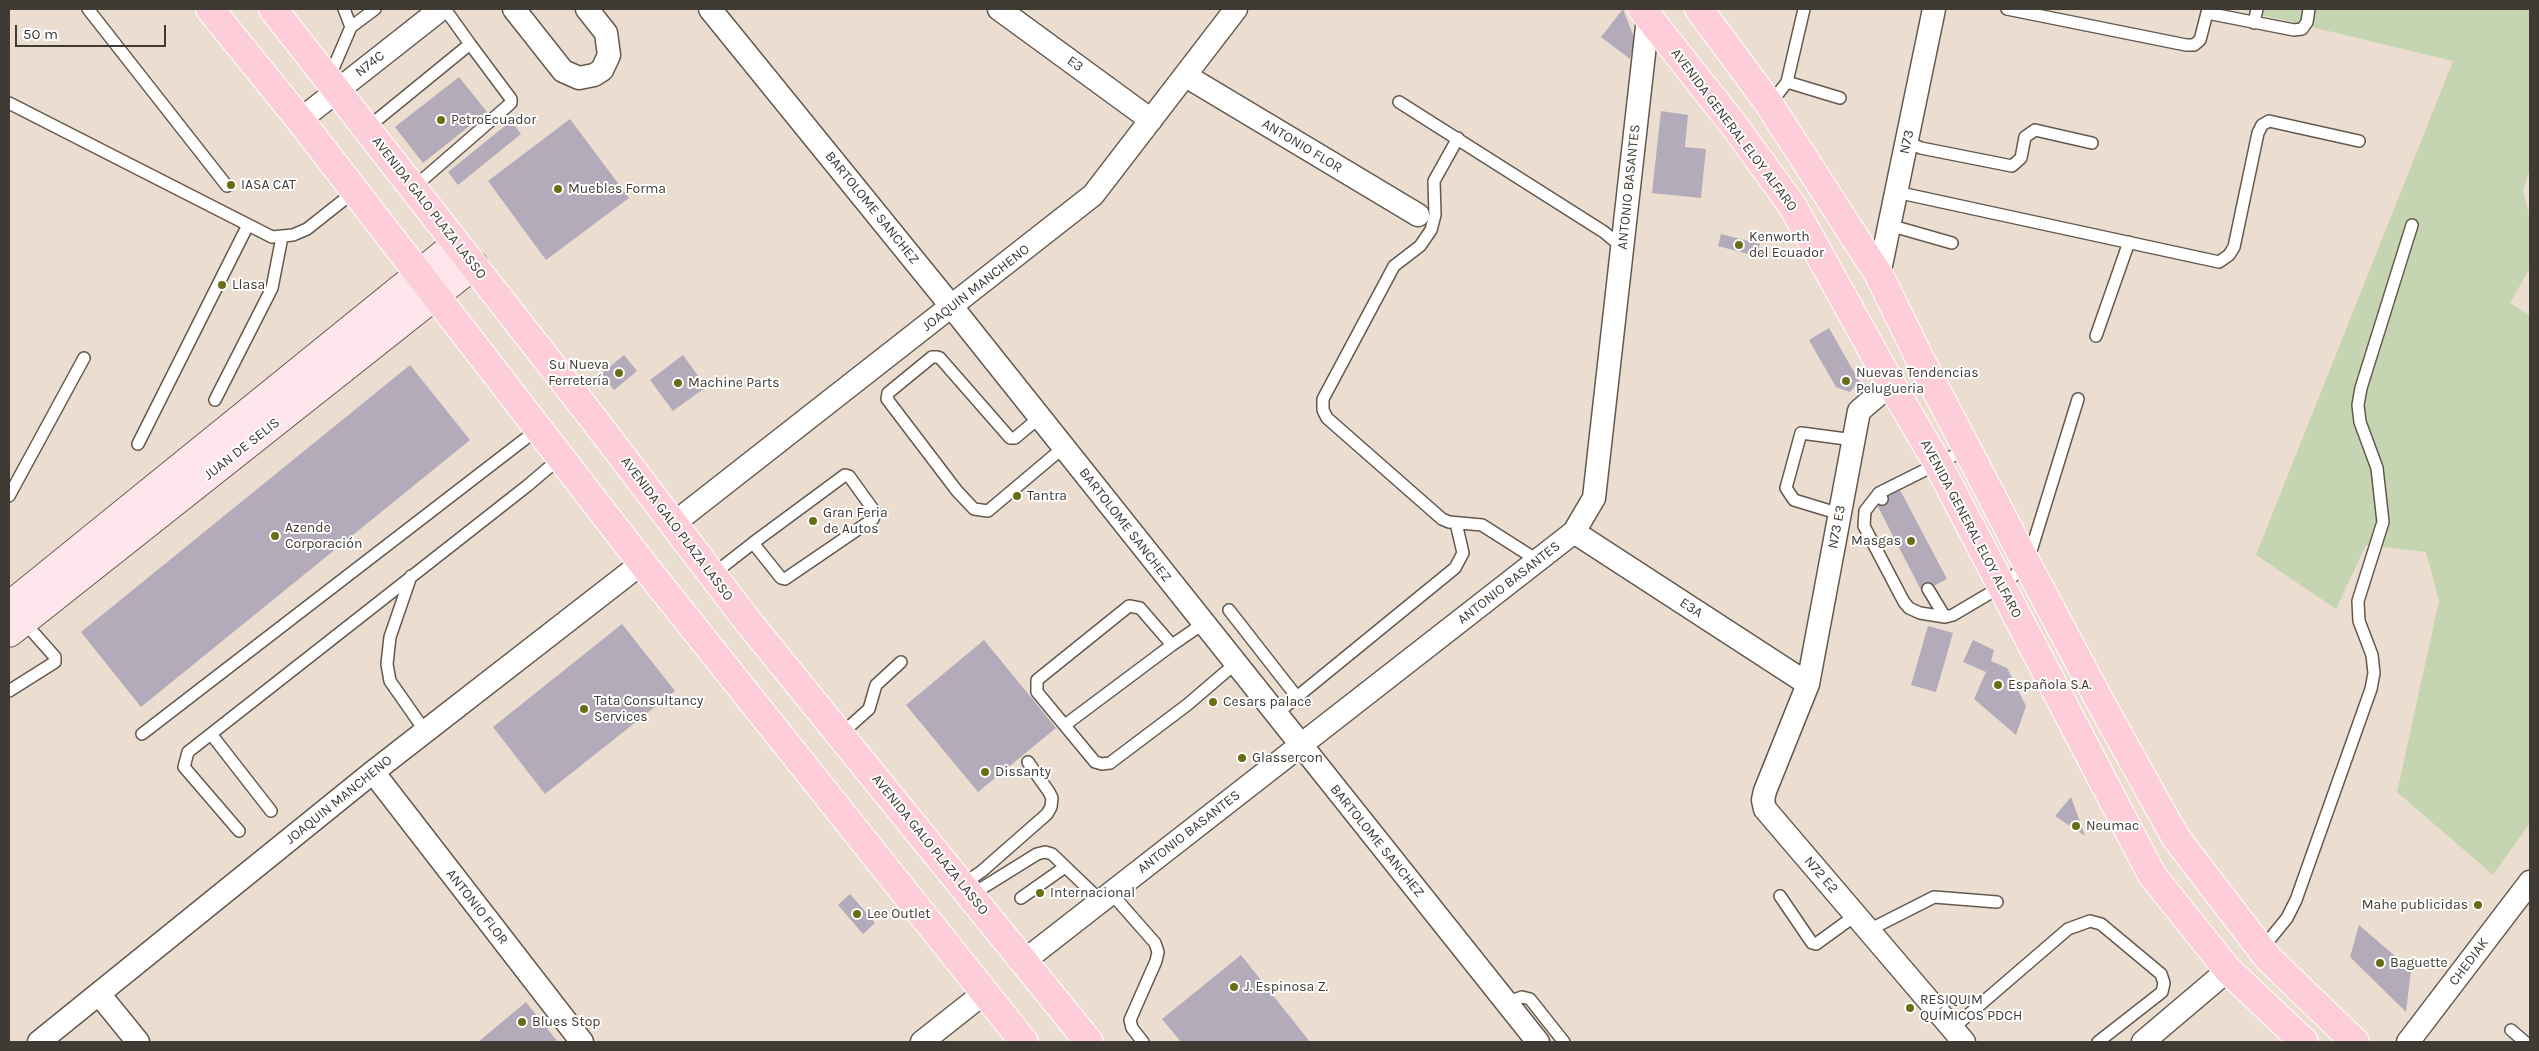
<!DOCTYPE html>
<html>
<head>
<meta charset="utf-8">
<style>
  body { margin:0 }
  #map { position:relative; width:2539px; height:1051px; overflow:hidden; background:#ebddd0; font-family:Karla,sans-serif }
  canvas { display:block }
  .frame { position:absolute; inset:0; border:10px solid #3f3a34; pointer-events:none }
  .scale { position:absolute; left:15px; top:25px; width:151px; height:22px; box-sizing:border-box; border:2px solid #3f3a34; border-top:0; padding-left:6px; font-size:15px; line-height:18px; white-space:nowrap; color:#3f3a34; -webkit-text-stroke:4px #fff; paint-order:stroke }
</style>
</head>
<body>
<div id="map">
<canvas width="2539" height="1051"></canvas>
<div class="frame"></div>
<div class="scale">50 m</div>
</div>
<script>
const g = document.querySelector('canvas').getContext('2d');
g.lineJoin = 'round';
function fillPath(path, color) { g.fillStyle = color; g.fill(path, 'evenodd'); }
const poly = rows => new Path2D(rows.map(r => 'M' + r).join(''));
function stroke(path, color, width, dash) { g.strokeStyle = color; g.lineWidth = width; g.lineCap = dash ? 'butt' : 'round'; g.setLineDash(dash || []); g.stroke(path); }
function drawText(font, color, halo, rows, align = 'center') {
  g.font = font + ' Karla,sans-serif'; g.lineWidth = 4; g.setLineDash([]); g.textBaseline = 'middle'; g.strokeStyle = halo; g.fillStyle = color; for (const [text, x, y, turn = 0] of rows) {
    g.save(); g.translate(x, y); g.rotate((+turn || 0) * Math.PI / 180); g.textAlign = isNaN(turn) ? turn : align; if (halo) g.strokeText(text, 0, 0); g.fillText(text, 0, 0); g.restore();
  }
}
fillPath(poly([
  [2245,9,2530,9,2530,169,2523,190,2530,221,2530,268,2510,303,2530,316,2530,823,2493,875,2397,792,2439,601,2426,552,2366,545,2336,609,2256,555,2453,61,2245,11]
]), '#c6d5b1');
fillPath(poly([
  [1623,9,1635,40,1630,59,1601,37],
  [459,77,487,112,423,163,395,127],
  [1661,111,1688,115,1685,147,1706,149,1701,198,1652,193],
  [570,119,629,198,546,260,488,181],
  [511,121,521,134,458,185,448,172],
  [1721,234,1760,244,1756,256,1718,246],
  [1829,328,1859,381,1850,392,1836,387,1809,340],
  [624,355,637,371,614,390,601,374],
  [683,355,706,387,673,411,650,380],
  [410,365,470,440,141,707,81,632],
  [1900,490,1947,579,1922,592,1876,503],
  [622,624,675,691,545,794,493,727],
  [1928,626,1953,633,1936,692,1911,685],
  [984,640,1056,728,978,792,906,705],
  [1973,640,1994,650,1991,661,2007,668,2026,706,2016,735,1974,699,1986,672,1963,662],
  [2071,797,2085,836,2055,816],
  [850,894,875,923,863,934,838,905],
  [2359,925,2411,970,2406,1012,2350,957],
  [1241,955,1310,1042,1181,1042,1162,1019],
  [526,1002,558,1042,478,1042]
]), '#b3abba');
const lane = poly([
  [88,9,227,186],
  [344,9,351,27],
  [445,9,470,44],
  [2007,9,2186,45,2194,45,2200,40,2208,9],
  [2207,13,2294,30,2302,29,2307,22,2309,9],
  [2254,23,2257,9],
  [329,78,351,27,375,9],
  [1787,82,1840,98],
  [1767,101,1777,95,1787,82,1804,9],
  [1399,102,1604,232,1622,247],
  [9,103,272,237,293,235,307,229,355,191],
  [367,128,470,44,511,99,511,103,413,188],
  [1458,138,1434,181,1435,215,1431,230,1420,246,1394,266,1323,399,1323,410,1327,418,1442,519,1449,522,1482,525,1537,560],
  [1907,142,1921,148,2012,166,2021,158,2025,137,2035,130,2092,143],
  [1896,192,2219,262,2229,255,2234,247,2258,133,2262,125,2269,121,2359,141],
  [1889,225,1952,243],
  [2096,336,2129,242],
  [215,400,272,288,282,237],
  [1040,417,1015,438,1010,438,940,358,937,357,932,357,888,393,887,399,957,491,974,509,988,511,1064,447],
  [138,444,248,225],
  [1879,493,1865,511,1864,526,1904,602,1909,608,1920,613,1945,617],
  [9,496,84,358],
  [1882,499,1879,493,1967,449],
  [1840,514,1794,500,1786,488,1801,433,1854,440],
  [712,575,753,543,845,475,849,476,875,512,873,519,785,579,781,578,753,543],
  [411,576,390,637,387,664,390,681,425,731],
  [1928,589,1945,617,1953,615,2002,586,2027,564,2078,399],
  [1229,610,1297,697],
  [1204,623,1172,645,1140,608,1129,606,1037,680,1037,692,1095,762,1102,764,1110,763,1187,705,1236,663],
  [9,691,55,662,55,657,24,622],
  [1276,714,1455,568,1463,553,1456,523],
  [1065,725,1172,645],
  [142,734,538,429],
  [211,734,271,811],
  [840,735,869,709,876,685,901,662],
  [239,831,184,767,188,752,527,486,560,458],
  [962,885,982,871,1047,814,1051,807,1052,798,1049,792,1028,762],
  [1111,893,1155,943,1158,952,1156,961,1130,1020,1132,1028,1143,1042],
  [971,895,1037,854,1045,852,1052,854,1101,901],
  [1780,896,1812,943,1816,944,1856,915],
  [1021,898,1065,867],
  [1869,930,1934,897,1997,902],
  [2261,950,2287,918,2296,900,2371,689,2374,673,2372,655,2359,621,2358,601,2383,522,2377,468,2360,422,2358,405,2361,388,2412,225],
  [1506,1003,1522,997,1530,999,1564,1042],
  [1953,1028,2068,929,2090,921,2101,924,2161,974,2164,983,2162,992,2098,1042],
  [2511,1030,2525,1042]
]);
const street = poly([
  [514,9,563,71,579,78,594,75,602,70,609,55,606,33,587,9],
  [710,9,952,307,1538,1042],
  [999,9,1151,120],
  [1186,76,1418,215],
  [300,120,441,9],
  [1879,275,1934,9],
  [1891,384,1859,411,1808,684,1765,791,1763,800,1765,809,1964,1042],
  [673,524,1093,195,1236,9],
  [1574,532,1808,684],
  [373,772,582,1042],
  [1024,961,1574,532,1594,498,1649,9],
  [99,994,138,1042],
  [39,1042,373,772,642,563],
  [922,1042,984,993],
  [2143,1042,2228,970],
  [2408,1042,2530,882]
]);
const secondary = poly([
  [9,606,456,244],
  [9,633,474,265]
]);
const primary = poly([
  [210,9,300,120,642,563,1024,1042],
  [273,9,592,417,746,619,1089,1042],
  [1642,9,1733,124,1792,205,1891,384,1938,464,2152,875,2228,970,2304,1042],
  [1699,9,1767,101,1879,275,1921,361,2027,564,2103,707,2176,838,2268,958,2355,1042]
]);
stroke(lane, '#64594e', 14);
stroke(street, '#64594e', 25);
stroke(secondary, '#64594e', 30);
stroke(primary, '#fff', 30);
stroke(lane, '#fff', 11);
stroke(street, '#fff', 22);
stroke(secondary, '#fee6ec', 28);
stroke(primary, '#fdcdda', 28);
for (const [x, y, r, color] of [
  [441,120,5,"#686e15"],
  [231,185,5,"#686e15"],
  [558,189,5,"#686e15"],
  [1739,245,5,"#686e15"],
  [222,285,5,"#686e15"],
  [619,373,5,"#686e15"],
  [1846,381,5,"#686e15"],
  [678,383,5,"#686e15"],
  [1017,496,5,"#686e15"],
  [813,521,5,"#686e15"],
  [275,536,5,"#686e15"],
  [1911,541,5,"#686e15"],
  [1998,685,5,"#686e15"],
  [1213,702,5,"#686e15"],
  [584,709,5,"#686e15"],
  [1242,758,5,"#686e15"],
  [985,772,5,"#686e15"],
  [2076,826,5,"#686e15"],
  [1040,893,5,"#686e15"],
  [2478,905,5,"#686e15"],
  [857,914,5,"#686e15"],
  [2380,963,5,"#686e15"],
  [1234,987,5,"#686e15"],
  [1910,1008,5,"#686e15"],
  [522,1022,5,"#686e15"]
]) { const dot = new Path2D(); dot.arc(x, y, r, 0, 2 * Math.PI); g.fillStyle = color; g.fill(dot); stroke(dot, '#fff', 2); }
drawText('14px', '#3f3a34', '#fff', [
  ["N74C",370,64,-38],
  ["E3",1075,64,36],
  ["AVENIDA GENERAL ELOY ALFARO",1734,130,53],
  ["N73",1907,142,-78],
  ["ANTONIO FLOR",1302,146,31],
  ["ANTONIO BASANTES",1629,187,-84],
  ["AVENIDA GALO PLAZA LASSO",429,208,52],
  ["BARTOLOME SANCHEZ",872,208,51],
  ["JOAQUIN MANCHENO",976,288,-38],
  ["JUAN DE SELIS",242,449,-38],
  ["BARTOLOME SANCHEZ",1125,525,52],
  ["N73 E3",1837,527,-79],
  ["AVENIDA GALO PLAZA LASSO",677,529,53],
  ["AVENIDA GENERAL ELOY ALFARO",1971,529,62],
  ["ANTONIO BASANTES",1509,583,-38],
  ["E3A",1691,608,33],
  ["JOAQUIN MANCHENO",339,800,-39],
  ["ANTONIO BASANTES",1189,832,-38],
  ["BARTOLOME SANCHEZ",1377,841,51],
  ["AVENIDA GALO PLAZA LASSO",930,845,51],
  ["N72 E2",1821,875,49],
  ["ANTONIO FLOR",477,907,52],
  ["CHEDIAK",2469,962,-53]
]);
drawText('14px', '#3f3a34', '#fff', [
  ["PetroEcuador",451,120],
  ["IASA CAT",241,185],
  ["Muebles Forma",568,189],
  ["Kenworth",1749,237],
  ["del Ecuador",1749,253],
  ["Llasa",232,285],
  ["Su Nueva",609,365,"right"],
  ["Ferretería",609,381,"right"],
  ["Nuevas Tendencias",1856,373],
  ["Pelugueria",1856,389],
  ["Machine Parts",688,383],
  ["Tantra",1027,496],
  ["Gran Feria",823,513],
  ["de Autos",823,529],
  ["Azende",285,528],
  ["Corporación",285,544],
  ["Masgas",1901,541,"right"],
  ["Española S.A.",2008,685],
  ["Tata Consultancy",594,701],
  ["Services",594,717],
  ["Cesars palace",1223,702],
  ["Glassercon",1252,758],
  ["Dissanty",995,772],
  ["Neumac",2086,826],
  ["Internacional",1050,893],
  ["Mahe publicidas",2468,905,"right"],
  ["Lee Outlet",867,914],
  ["Baguette",2390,963],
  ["J. Espinosa Z.",1244,987],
  ["RESIQUIM",1920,1000],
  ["QUÍMICOS PDCH",1920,1016],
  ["Blues Stop",532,1022]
], 'left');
</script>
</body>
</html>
